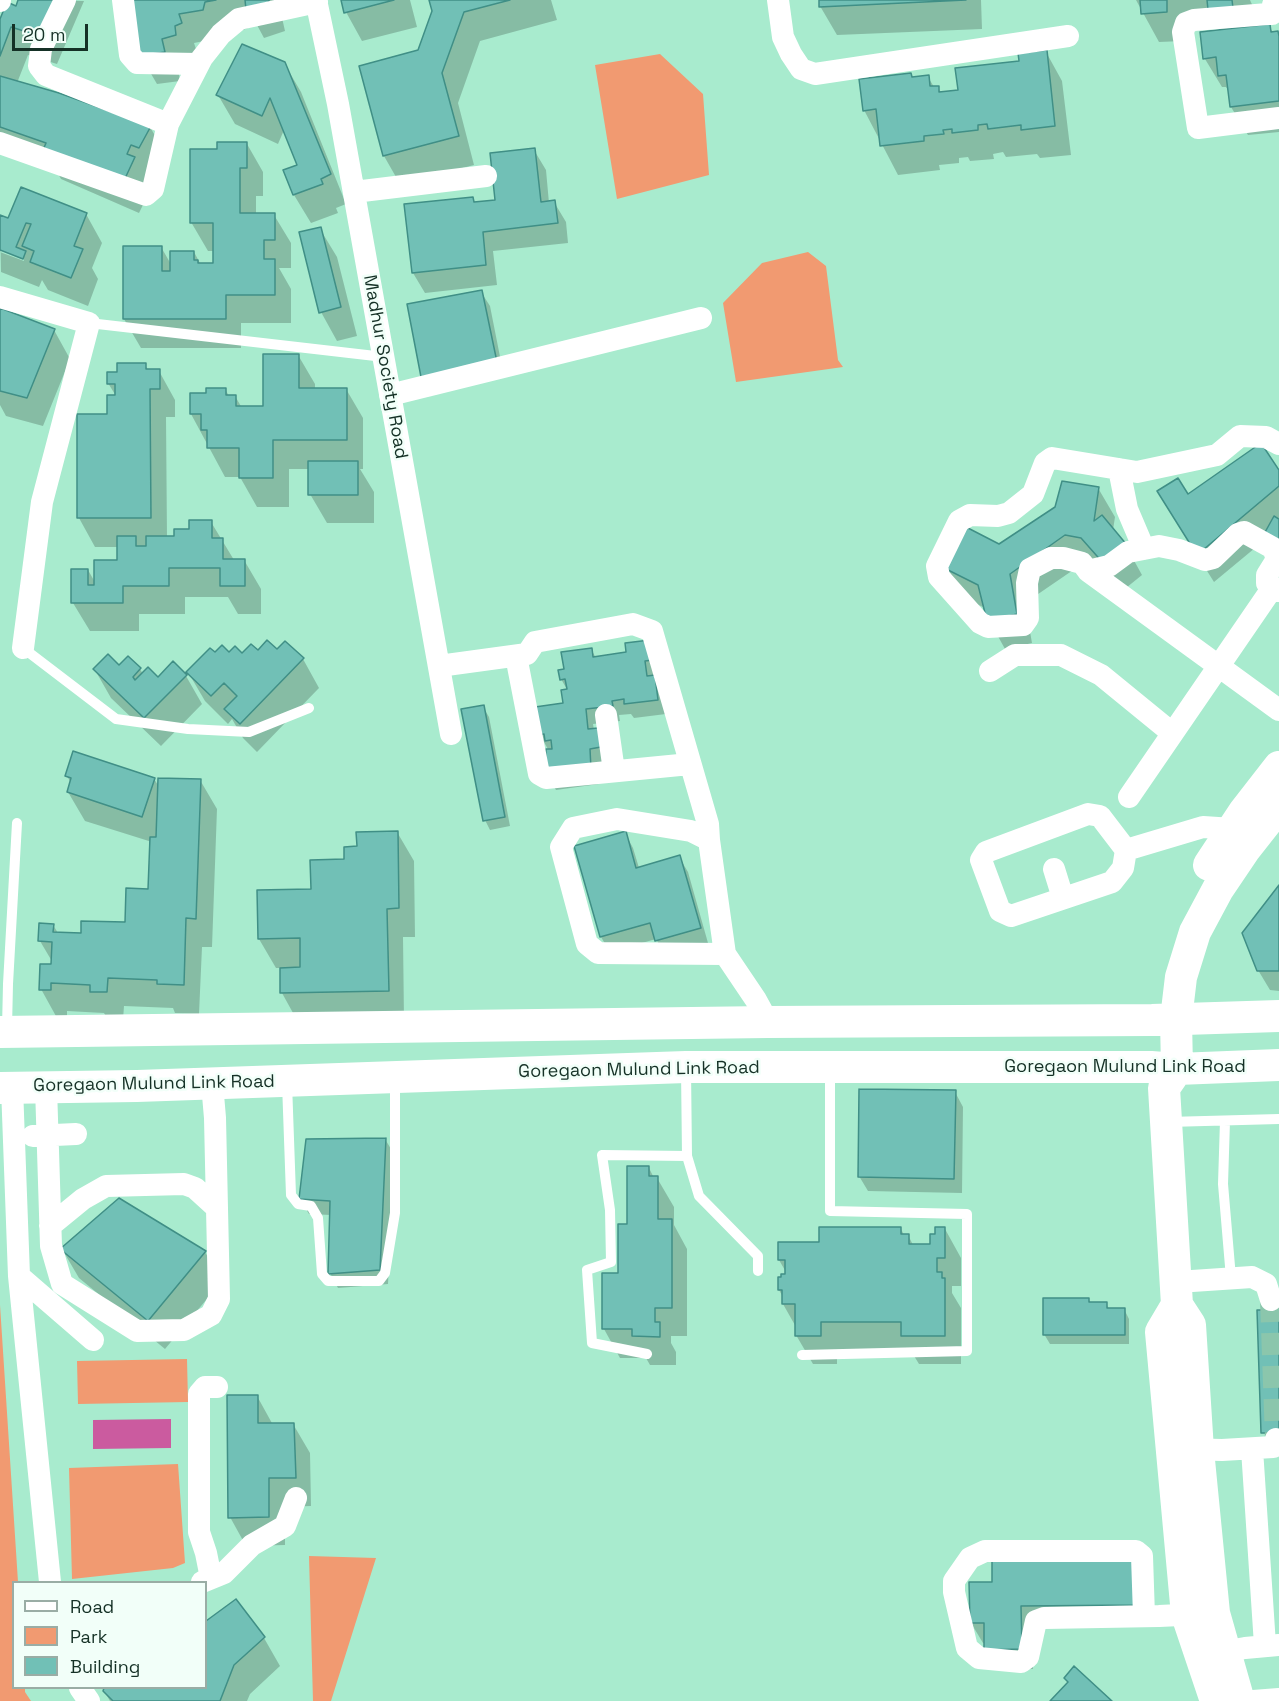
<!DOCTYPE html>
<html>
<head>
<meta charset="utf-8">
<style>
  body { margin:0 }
  #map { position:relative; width:1279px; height:1701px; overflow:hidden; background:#a8ebce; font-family:"Space Grotesk",sans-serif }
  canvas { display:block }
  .legend { position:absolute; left:12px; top:1581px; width:195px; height:108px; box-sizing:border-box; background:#f2fff9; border:2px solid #9aada5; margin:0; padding:8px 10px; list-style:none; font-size:18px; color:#153126 }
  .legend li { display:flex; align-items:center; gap:12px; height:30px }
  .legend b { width:30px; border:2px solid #9aada5 }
  .scale { position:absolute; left:12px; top:24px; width:76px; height:27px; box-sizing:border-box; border:3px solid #153126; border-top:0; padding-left:8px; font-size:18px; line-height:21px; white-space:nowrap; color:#153126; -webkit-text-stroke:4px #f2fff9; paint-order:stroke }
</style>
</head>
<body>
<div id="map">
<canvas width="1279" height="1701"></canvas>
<ul class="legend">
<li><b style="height:8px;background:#fff"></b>Road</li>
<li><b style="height:16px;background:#f19a71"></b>Park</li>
<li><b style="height:16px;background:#71c0b6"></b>Building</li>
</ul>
<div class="scale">20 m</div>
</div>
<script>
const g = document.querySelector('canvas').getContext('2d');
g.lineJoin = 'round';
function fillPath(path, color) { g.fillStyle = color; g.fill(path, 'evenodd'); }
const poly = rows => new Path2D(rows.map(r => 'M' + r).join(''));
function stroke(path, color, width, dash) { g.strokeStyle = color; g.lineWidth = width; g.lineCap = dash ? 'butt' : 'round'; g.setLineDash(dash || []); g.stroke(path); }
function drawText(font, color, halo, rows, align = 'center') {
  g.font = font + ' "Space Grotesk",sans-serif'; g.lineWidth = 5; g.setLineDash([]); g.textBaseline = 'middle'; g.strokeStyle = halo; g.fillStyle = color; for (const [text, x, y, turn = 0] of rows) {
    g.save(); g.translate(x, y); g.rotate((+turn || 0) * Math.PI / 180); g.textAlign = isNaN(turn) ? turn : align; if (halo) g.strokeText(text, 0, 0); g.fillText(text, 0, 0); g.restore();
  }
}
fillPath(poly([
  [660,54,703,94,709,175,617,199,595,65],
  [808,252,826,266,838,360,843,367,736,382,723,303,762,263],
  [0,1305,18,1582,14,1582,14,1688,25,1688,25,1692,31,1701,0,1701],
  [187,1359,188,1402,78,1404,77,1361],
  [178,1464,185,1563,173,1568,72,1579,69,1468],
  [309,1556,376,1558,331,1701,313,1701]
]), '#f19a71');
fillPath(poly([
  [171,1419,171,1448,93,1449,93,1420]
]), '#cb5b9f');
fillPath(poly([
  [20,0,84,1,57,64,28,55,17,83,150,127,167,156,139,213,61,179,55,168,0,149,0,22,16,8],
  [132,0,278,0,285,31,264,38,257,25,219,38,194,43,197,52,178,68,180,81,157,84,140,55],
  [343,0,410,0,417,27,362,41,346,12],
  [430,0,551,0,557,20,480,41,458,103,474,165,400,184,384,156,433,12],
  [820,0,981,0,982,29,837,35,820,6],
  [1136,0,1250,0,1255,11,1274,33,1278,33,1279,35,1279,132,1248,135,1231,107,1230,93,1226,87,1222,87,1205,59,1222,31,1217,22,1182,24,1183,41,1159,42],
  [1046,52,1062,81,1071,155,1040,158,1037,154,1006,157,1003,152,993,154,994,159,970,161,968,157,959,158,959,163,939,165,940,170,898,175,864,110,911,74,913,78,928,77,934,87,938,87,941,93,960,91],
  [284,63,301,92,346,204,336,208,338,213,311,223,294,195,285,171,299,166,284,130,278,144,235,124,218,95],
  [247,144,263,172,263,196,256,196,256,215,274,215,291,243,291,268,279,268,291,289,291,323,241,323,241,348,141,348,124,319,161,247,172,266,194,252,201,265,215,265,215,251,208,251,191,222,219,151],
  [534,150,546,170,549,203,554,202,566,222,568,243,493,251,497,285,425,293,413,273,472,198,475,204,497,201],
  [86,214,102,243,92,268,98,279,88,306,48,290,42,280,39,287,1,272,0,217,9,220],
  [1,249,24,258,24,261,0,252],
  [320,229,337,257,357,336,337,341,321,312],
  [481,292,490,306,504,377,423,376],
  [0,310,54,330,70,359,43,426,6,416,0,405],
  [298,355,315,384,315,389,346,389,363,418,363,469,360,469,374,492,374,523,327,523,310,494,310,469,289,469,289,507,257,507,240,477,225,477,191,414,208,395,225,389,229,396,235,396,242,408,265,408],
  [145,365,149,371,159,371,175,400,175,417,166,417,167,538,176,538,211,522,234,560,244,560,261,589,261,614,238,614,228,597,185,597,185,614,139,614,139,631,90,631,73,603,88,570,96,584,118,561,118,547,95,547,79,518,108,416,116,396,108,383,118,374],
  [1279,473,1279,552,1267,538,1214,582,1175,520,1187,496],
  [1098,488,1115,517,1113,530,1126,546,1142,575,1121,592,1082,564,1025,603,1032,643,1005,649,989,620,985,608,964,598,948,569,999,546],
  [649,641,666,714,634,718,631,714,619,715,620,721,593,724,594,730,606,744,599,784,556,790,547,774,549,751,540,735,565,704,568,691,561,679,565,671,591,649,596,658,628,654],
  [285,643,303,659,319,688,257,752,243,738,232,719,228,724,205,701,188,672,215,655,242,655,277,651],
  [119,667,140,669,143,674,158,679,186,676,202,704,161,746,111,698,95,670],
  [483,707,489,717,510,826,490,830,485,820],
  [67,776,154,779,160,788,200,780,217,809,212,947,202,947,199,1014,175,1013,173,1008,124,1006,123,1020,108,1020,104,1013,67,1011,67,1018,57,1018,41,989,53,963,40,941,53,925,58,933,82,934,126,924,150,891,152,842,85,821,68,792,71,783],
  [397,832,414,861,415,937,403,937,404,1020,298,1022,282,993,281,968,276,968,259,939,346,861,358,848],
  [625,833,633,848,639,868,679,857,688,872,708,943,665,955,656,939,610,952,601,937],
  [1279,888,1279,991,1270,990,1258,970],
  [955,1092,963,1107,962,1193,868,1191,859,1176],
  [385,1139,394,1154,388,1284,338,1288,330,1273,331,1215,309,1214,300,1199],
  [649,1168,654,1178,657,1178,674,1207,674,1225,687,1249,687,1336,671,1336,671,1343,676,1352,676,1365,650,1365,646,1358,620,1358,604,1329,620,1274,629,1226],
  [119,1200,205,1252,222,1281,165,1349,79,1278,62,1249],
  [901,1229,904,1235,908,1235,913,1245,931,1245,937,1235,945,1229,961,1258,961,1286,952,1286,952,1293,961,1308,961,1364,919,1364,911,1351,837,1351,837,1364,813,1364,796,1335,796,1327,783,1304,783,1297,779,1290,786,1272,779,1260,821,1243],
  [1089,1300,1091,1303,1106,1303,1109,1309,1124,1309,1129,1319,1129,1344,1050,1344,1044,1334],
  [257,1396,273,1425,293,1424,310,1453,311,1506,285,1507,285,1545,246,1546,230,1517],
  [1137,1559,1149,1625,1032,1626,1033,1669,997,1670,986,1643,983,1643,971,1623],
  [236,1601,264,1638,280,1666,250,1694,247,1701,110,1701,104,1691,105,1688,206,1688,206,1623]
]), '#0003');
const building = poly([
  [18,0,56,0,40,36,11,27,0,56,0,19,7,2,16,6,18,0],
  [130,0,216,0,205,2,203,10,179,14,182,23,175,26,176,35,162,39,165,52,139,56,130,0],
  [245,0,269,0,269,2,246,10,245,0],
  [341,0,394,0,344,13,341,0],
  [429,0,510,0,464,12,442,73,459,136,383,156,359,66,418,50,432,11,429,0],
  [819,0,966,0,819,7,819,0],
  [1140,0,1167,0,1167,12,1141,14,1140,0],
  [1207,0,1232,0,1233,8,1208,10,1207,0],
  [1270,24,1271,32,1278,31,1279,36,1279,101,1230,107,1226,75,1218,76,1216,57,1203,59,1200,32,1270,24],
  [242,44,285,62,331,174,321,179,323,184,293,195,283,170,297,165,270,98,262,116,216,95,242,44],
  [1047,50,1055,126,1021,130,1021,125,988,129,987,124,978,125,978,130,952,133,952,129,943,130,944,134,924,136,924,141,880,146,876,109,863,111,859,79,911,73,912,77,929,75,930,86,939,86,939,92,958,90,955,68,1019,61,1018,53,1047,50],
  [0,76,59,93,151,126,139,148,131,145,127,154,135,157,122,185,43,150,46,143,0,127,0,76],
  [217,142,247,142,247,168,240,168,240,213,275,213,275,240,264,240,264,259,275,259,275,295,226,295,226,319,123,319,123,246,162,246,162,271,170,271,170,251,194,251,194,260,198,260,198,263,213,263,213,223,190,223,190,149,217,149,217,142],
  [535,148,541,202,555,200,558,223,483,232,486,265,412,273,404,204,473,197,474,202,495,200,490,153,535,148],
  [21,187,87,213,74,246,83,249,71,278,30,262,34,251,22,246,31,224,26,223,16,247,26,251,23,259,0,250,0,215,8,218,21,187],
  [321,227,341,307,319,313,299,232,321,227],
  [482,290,497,362,421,377,407,304,482,290],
  [0,308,55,329,27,398,0,391,0,308],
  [263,354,299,354,299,388,347,388,347,440,273,440,273,478,239,478,239,448,207,448,207,430,201,430,201,414,190,414,190,393,206,393,206,388,226,388,226,395,236,395,236,406,263,406,263,354],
  [117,363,146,363,146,369,160,369,160,389,150,389,151,518,77,518,77,414,107,414,107,395,115,395,115,384,107,384,107,372,117,372,117,363],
  [1261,443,1279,470,1279,486,1197,555,1157,491,1178,478,1188,494,1261,443],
  [308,461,358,461,358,495,308,495,308,461],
  [1062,481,1099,487,1094,521,1102,515,1127,545,1104,564,1081,538,1065,535,1010,574,1017,614,987,621,978,585,946,569,966,527,999,544,1055,507,1062,481],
  [1274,516,1279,519,1279,543,1264,534,1274,516],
  [189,520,212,520,212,538,223,538,223,559,245,559,245,586,220,586,220,568,169,568,169,586,123,586,123,603,71,603,71,569,88,569,88,585,94,585,94,560,117,560,117,536,136,536,136,546,146,546,146,536,174,536,174,529,189,529,189,520],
  [267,640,277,649,285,641,304,658,240,724,224,709,237,696,224,683,211,696,186,672,210,648,215,652,222,645,229,652,235,646,242,653,251,644,258,650,267,640],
  [650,640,653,660,645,661,647,676,655,675,658,700,624,704,624,699,612,701,613,706,586,709,588,729,598,728,601,747,590,749,591,769,545,775,546,749,552,749,551,740,545,741,544,734,538,735,535,707,563,703,561,690,567,689,565,679,560,680,558,670,564,669,561,652,592,648,593,657,626,652,625,643,650,640],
  [108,654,119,665,128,656,141,668,133,677,135,680,148,667,158,677,173,661,187,675,144,718,93,669,108,654],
  [484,705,505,817,483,821,461,709,484,705],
  [73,751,155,778,142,817,67,792,71,778,65,776,73,751],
  [158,778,201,779,196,919,186,918,184,985,157,984,157,980,108,978,107,992,90,992,90,985,51,983,51,990,39,990,40,964,51,964,52,942,38,941,39,923,54,924,53,932,81,933,81,921,125,922,126,888,148,889,150,837,156,837,158,778],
  [398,831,399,908,387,909,389,991,280,993,280,968,300,967,300,938,258,939,257,890,311,889,310,860,344,859,344,847,357,846,356,832,398,831],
  [626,831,636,868,680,855,701,928,655,941,650,923,600,937,574,846,626,831],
  [1279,885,1279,971,1257,971,1242,933,1279,885],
  [859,1089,956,1090,954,1179,858,1177,859,1089],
  [386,1138,380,1270,328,1274,330,1201,299,1199,306,1139,386,1138],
  [627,1166,649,1166,649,1176,658,1176,658,1219,672,1219,672,1308,655,1308,655,1322,660,1322,660,1337,632,1336,632,1329,602,1329,602,1273,618,1273,618,1224,627,1224,627,1166],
  [119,1198,206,1251,148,1321,60,1249,119,1198],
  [819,1227,901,1227,901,1234,909,1234,909,1244,930,1244,930,1234,935,1234,935,1227,945,1227,945,1258,937,1258,937,1272,942,1272,942,1278,945,1278,945,1336,901,1336,901,1322,821,1322,821,1336,795,1336,795,1304,782,1304,782,1290,778,1290,778,1277,781,1277,781,1274,785,1274,785,1260,778,1260,778,1242,819,1242,819,1227],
  [1043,1298,1089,1298,1089,1302,1107,1302,1107,1308,1125,1308,1125,1335,1043,1335,1043,1298],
  [1257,1310,1279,1310,1279,1433,1261,1433,1257,1310],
  [227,1395,258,1395,258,1423,294,1423,296,1478,269,1478,269,1517,228,1518,227,1395],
  [1138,1558,1139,1605,1021,1606,1022,1649,984,1650,984,1623,970,1623,969,1582,992,1582,992,1559,1138,1558],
  [236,1599,265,1637,234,1665,220,1701,113,1701,103,1691,104,1688,206,1688,206,1621,236,1599],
  [1074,1666,1112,1701,1050,1701,1068,1682,1064,1678,1074,1666]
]);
fillPath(building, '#71c0b6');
stroke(building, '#408f86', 1.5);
stroke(poly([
  [1271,1300,1276,1439]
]), '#8bc6ac', 22, [22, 11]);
stroke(poly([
  [89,323,384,357],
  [23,648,116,719,188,729,249,732,309,708],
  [7,1028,8,984,17,823],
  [287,1083,291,1195,298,1204,311,1206,318,1218,322,1274,328,1281,379,1281,385,1273,395,1213,395,1081],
  [1225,1121,1223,1184,1231,1278],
  [1168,1122,1279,1119],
  [687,1156,699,1196,758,1256,758,1271],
  [647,1354,592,1343,587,1270,611,1262,610,1210,602,1155,687,1156,686,1069],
  [802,1355,967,1351,967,1214,830,1211,830,1068]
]), '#fff', 10);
stroke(poly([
  [65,0,41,49,39,66,46,75,168,124],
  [123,0,130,55,137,63,198,64],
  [316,0,338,104,451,734],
  [778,0,783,37,791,54,801,69,815,74,1068,36],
  [0,1,0,0],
  [1273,5,1272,14,1268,14,1194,20,1186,23,1183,32,1198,128,1279,118],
  [0,143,146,195,153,189,168,124,202,58,221,34,239,19,317,2],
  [354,192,486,176],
  [0,297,89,323,42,502,23,648],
  [390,395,701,318],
  [1279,444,1266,437,1240,436,1217,455,1137,472,1052,458,1045,463,1033,494,1009,513,998,516,970,515,959,521,937,566,939,577,980,623,988,627,1023,625,1028,618,1027,583,1030,569,1051,558,1063,558,1082,563,1088,571,1109,566,1128,552,1159,546,1179,550,1205,560,1213,558,1238,534,1244,532,1273,548,1277,559,1267,575,1267,583,1279,591],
  [1119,469,1127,509,1144,549],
  [1088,571,1279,710],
  [516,656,539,774,546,778,690,764],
  [439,666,527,654,535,642,633,624,652,631,708,824,709,840],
  [990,671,1015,655,1061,655,1101,675,1172,733],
  [606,715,614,771],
  [1129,797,1273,587],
  [1126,850,1123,868,1112,882,1011,916,1000,911,981,860,986,852,1088,814,1100,816,1126,850,1203,827,1233,829,1244,833],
  [1054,869,1063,898],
  [725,954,598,953,587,944,561,847,573,828,617,819,691,831,709,840,725,954,756,1000,768,1022],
  [12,1087,19,1276,50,1582],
  [46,1087,51,1246,62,1284,137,1331,184,1330,211,1315,219,1299,215,1118,212,1083],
  [33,1136,76,1134],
  [50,1226,83,1199,106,1186,184,1184,195,1188,217,1208],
  [19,1276,93,1340],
  [1177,1282,1252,1277,1266,1284,1271,1300],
  [1184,1449,1222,1450,1273,1447,1276,1439],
  [1252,1449,1265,1645],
  [211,1578,206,1553,199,1532,199,1394,205,1387,217,1387],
  [202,1582,224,1573,252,1545,285,1526,296,1498],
  [1144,1616,1142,1556,1136,1551,985,1551,970,1558,954,1581,954,1592,967,1648,979,1658,1021,1662,1028,1657,1036,1621,1044,1618,1159,1616,1201,1614],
  [1212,1654,1245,1648,1279,1645],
  [80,1688,89,1701],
  [1253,1701,1279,1699]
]), '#fff', 22);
stroke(poly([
  [1209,865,1244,812,1279,767],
  [0,1032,768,1022,1152,1020,1279,1016],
  [0,1088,137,1086,686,1067,1151,1067,1177,1069,1279,1065],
  [1177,1305,1161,1332,1187,1615,1216,1701],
  [1239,1701,1214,1613,1198,1450,1190,1325,1177,1305,1164,1088,1177,1069,1176,1019,1181,977,1195,932,1218,889,1245,849,1279,806]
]), '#fff', 32);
drawText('18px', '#153126', '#f2fff9', [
  ["Madhur Society Road",385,367,80],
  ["Goregaon Mulund Link Road",1125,1067],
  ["Goregaon Mulund Link Road",639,1070,-1],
  ["Goregaon Mulund Link Road",154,1084,-1]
]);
</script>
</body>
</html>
